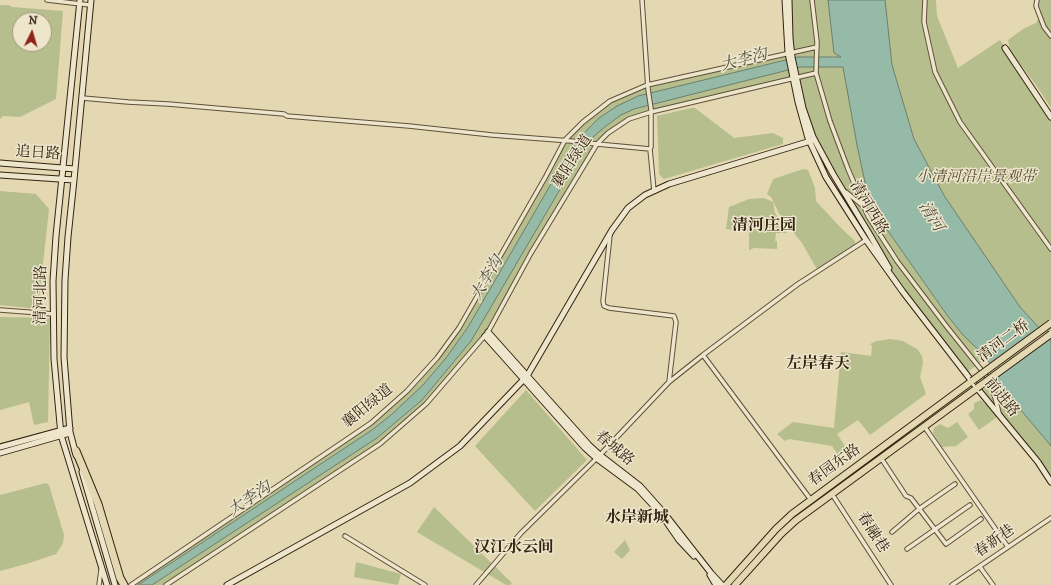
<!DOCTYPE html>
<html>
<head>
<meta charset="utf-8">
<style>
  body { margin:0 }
  #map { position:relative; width:1051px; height:585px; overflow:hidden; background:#e3d8b2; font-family:"IM FELL DW Pica",serif }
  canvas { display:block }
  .north { position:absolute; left:12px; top:12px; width:40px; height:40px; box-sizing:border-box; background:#ede6cd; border:1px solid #a39882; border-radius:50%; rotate:5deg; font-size:11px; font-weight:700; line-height:16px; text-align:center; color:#332311 }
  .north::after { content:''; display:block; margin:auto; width:14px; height:18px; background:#8f2418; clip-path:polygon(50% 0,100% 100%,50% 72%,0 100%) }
</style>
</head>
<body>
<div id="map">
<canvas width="1051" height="585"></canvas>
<div class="north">N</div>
</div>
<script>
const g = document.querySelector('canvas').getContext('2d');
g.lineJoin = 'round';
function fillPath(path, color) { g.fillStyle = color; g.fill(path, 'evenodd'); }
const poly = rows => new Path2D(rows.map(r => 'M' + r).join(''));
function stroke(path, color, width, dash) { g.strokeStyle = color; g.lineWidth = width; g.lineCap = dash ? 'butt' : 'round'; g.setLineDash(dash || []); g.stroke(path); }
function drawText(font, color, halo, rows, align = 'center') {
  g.font = font + ' "IM FELL DW Pica","Noto Serif SC",serif'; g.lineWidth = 3; g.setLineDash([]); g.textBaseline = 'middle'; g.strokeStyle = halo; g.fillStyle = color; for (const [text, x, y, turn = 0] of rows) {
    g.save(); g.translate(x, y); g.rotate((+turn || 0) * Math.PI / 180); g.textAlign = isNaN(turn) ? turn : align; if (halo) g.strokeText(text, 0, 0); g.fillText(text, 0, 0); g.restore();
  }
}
fillPath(poly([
  [787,0,828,0,834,53,842,57,857,145,883,224,947,315,987,358,966,373,903,292,870,235,813,137,797,78,629,119,608,133,597,144,531,253,488,332,426,404,380,444,164,585,131,585,371,423,407,391,437,358,459,328,565,140,583,122,610,101,647,85,803,50,789,51],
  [885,0,936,0,937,16,958,68,1000,40,1051,117,1051,341,1017,304,945,197,914,139,892,65],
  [1037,0,1051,0,1051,108,1036,85,1010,51,1008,40,1023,29,1036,23,1040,16,1036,6],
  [0,5,8,5,12,7,63,11,56,99,20,117,3,116,0,119],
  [20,20,44,20,44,44,20,44],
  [691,108,695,108,734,138,773,133,783,138,783,144,664,179,659,174,657,116],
  [803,169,808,170,815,188,816,201,841,228,855,241,855,246,818,271,802,243,781,217,771,197,767,194,773,179],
  [0,191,36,194,49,209,38,309,0,305],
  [764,198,773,202,775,213,787,233,776,233,775,241,777,241,777,249,754,248,749,250,749,232,748,231,726,229,729,207,749,199],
  [0,317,50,318,48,422,34,425,29,402,0,410],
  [890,339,903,341,908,344,917,349,922,356,923,363,920,377,926,394,870,435,858,420,837,434,847,449,838,455,832,446,789,439,785,441,777,434,793,422,834,428,841,352,871,356,872,346,870,344,877,341],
  [997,379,1004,390,1051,446,1051,482,980,392],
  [526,390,587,460,535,511,475,446],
  [981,400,988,406,997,417,979,430,968,414,974,409,974,403],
  [957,422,968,437,956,446,942,447,933,433,934,428,940,424,948,428],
  [46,483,49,485,64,535,63,543,56,554,26,564,0,571,0,495],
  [434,507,512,583,510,585,506,585,417,532],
  [625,540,630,550,622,559,614,552],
  [356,562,401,574,398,585,354,577]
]), '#b5be8c');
const water = poly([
  [828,0,885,0,892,65,914,139,945,197,1020,307,1051,341,1051,446,1004,390,997,379,987,358,963,335,947,315,883,224,869,201,857,145,843,67,800,67,634,109,621,115,606,126,593,137,582,152,471,341,422,400,377,438,152,585,138,585,372,430,391,415,423,385,446,358,468,327,573,146,586,131,599,118,617,106,638,96,798,57,841,57,834,53,828,0]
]);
fillPath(water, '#96baa8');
stroke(water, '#6e7e6c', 1);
fillPath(poly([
  [1041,326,1051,337,994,379,988,365]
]), '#e3d8b2');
const street = poly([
  [47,0,90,5],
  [812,0,817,42,816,73,830,121,848,169,868,216,897,261,947,327,991,382,999,413],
  [925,0,924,22,935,72,960,122,1051,249],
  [1037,0,1036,6,1044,27,1051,36],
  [82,98,128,102,168,104,284,114,287,116,409,126,492,135,571,141,597,144,650,149,651,147,651,109,648,89,642,0],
  [650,149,654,191],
  [846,192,863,206],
  [610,235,603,301,604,306,609,308,674,316,676,322,669,382],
  [0,310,54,314],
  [703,355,811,500],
  [924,426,1008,547],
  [881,458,906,496,911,498,946,544,981,519],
  [832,494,891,585],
  [892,532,919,509,955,484],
  [345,536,425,585],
  [907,549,970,505],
  [980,567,993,585],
  [99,585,101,570],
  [131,585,371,423,407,391,437,358,459,328,546,176,565,140,583,122,610,101,647,85,817,47],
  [166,585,380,444,426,404,488,332,531,253,597,144,608,133,629,119,651,112,816,73],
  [476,585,521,533,600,455,669,382,703,355,798,284,866,240],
  [952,585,1051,518]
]);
const secondary = poly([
  [80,0,56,236,53,281,54,359,61,435,107,585],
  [785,0,788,53,798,102,808,138,826,177,866,240,903,292,977,388,1038,462,1051,482],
  [789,0,790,38,792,57,803,108,813,137,833,174,870,235,889,268],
  [1005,48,1051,117],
  [0,163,75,169],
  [0,175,74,180],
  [488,332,589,445,600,455,640,486,664,513,711,573,722,585],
  [485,336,585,448,596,458,638,489,661,514,679,540,694,556],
  [0,447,70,428],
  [0,453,70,433],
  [76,455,70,432,64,357,65,280,68,237,74,180,91,0],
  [82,472,115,585],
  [710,575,716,585],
  [227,585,410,483,460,446,527,376,612,230,628,208,645,195,669,184,814,140]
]);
const primary = poly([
  [726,585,776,529,792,514,972,381],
  [735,585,781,534,795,521,977,388]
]);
const highway = poly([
  [76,451,98,504,120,578,124,585]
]);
stroke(street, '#5f5039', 5.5);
stroke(secondary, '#332311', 7);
stroke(primary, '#332311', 8);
stroke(highway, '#332311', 9);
stroke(street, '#ede6cd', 3.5);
stroke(secondary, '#ede6cd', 5);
stroke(primary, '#e3d8b2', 6);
stroke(highway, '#e3d8b2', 7);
const primaryBridge = poly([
  [972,381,1051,323],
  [977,388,1051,334]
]);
stroke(primaryBridge, '#332311', 8, []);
stroke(primaryBridge, '#e3d8b2', 6);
drawText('15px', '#332311', '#ede6cd', [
  ["追日路",38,154,4],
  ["襄阳绿道",573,162,-57],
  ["清河西路",868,208,59],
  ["清河北路",42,295,-89],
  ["清河二桥",1004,342,-36],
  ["前进路",1001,398,51],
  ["襄阳绿道",368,407,-39],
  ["春城路",614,449,40],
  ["春园东路",835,466,-36],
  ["春融巷",872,533,57],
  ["春新巷",995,542,-35]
]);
drawText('italic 15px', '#544a30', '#ede6cd', [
  ["小清河沿岸景观带",976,178]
]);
drawText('italic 16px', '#51503e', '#ede6cd', [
  ["大李沟",744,61,-15],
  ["清河",930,217,58],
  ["大李沟",488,279,-60],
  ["大李沟",250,500,-34]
]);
drawText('bold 16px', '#332311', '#ede6cd', [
  ["清河庄园",764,227],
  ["左岸春天",818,365],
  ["水岸新城",637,519],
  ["汉江水云间",514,549]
]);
</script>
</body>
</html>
